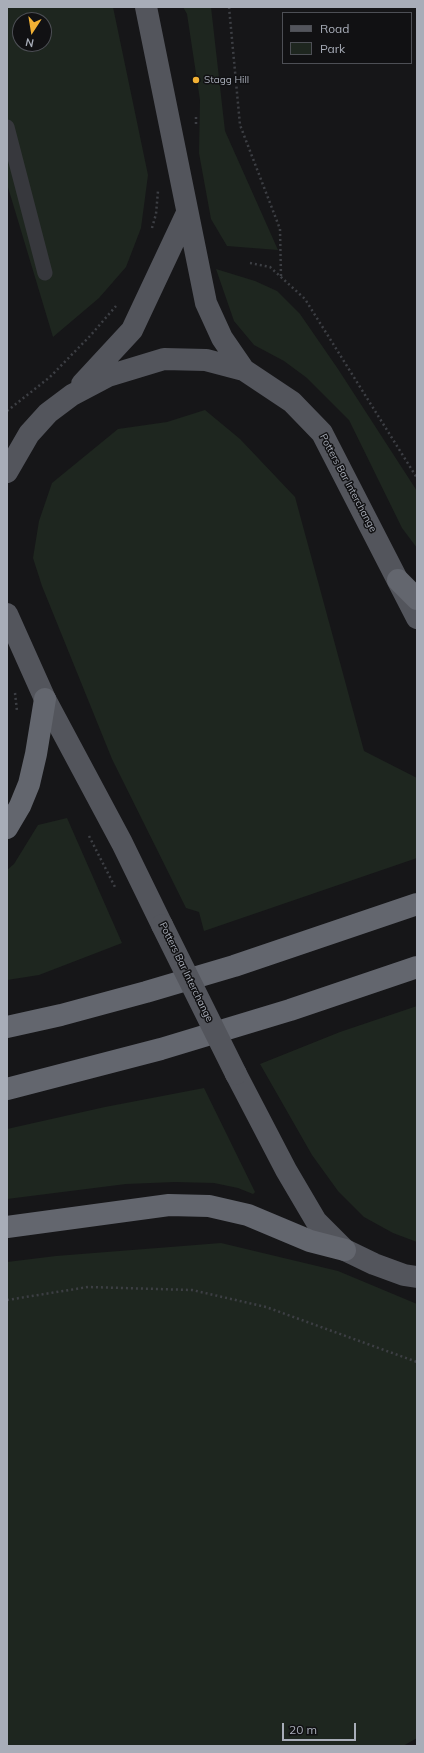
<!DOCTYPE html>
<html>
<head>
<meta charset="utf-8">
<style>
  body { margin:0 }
  #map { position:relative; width:424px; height:1753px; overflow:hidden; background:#161618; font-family:Mulish,sans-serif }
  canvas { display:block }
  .frame { position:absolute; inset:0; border:8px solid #a8adb8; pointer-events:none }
  .legend { position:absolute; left:282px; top:12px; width:130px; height:52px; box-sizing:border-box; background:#111113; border:1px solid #4d4f55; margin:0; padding:5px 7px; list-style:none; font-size:12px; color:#a8adb8 }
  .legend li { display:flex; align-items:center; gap:8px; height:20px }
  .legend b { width:20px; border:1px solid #4d4f55 }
  .north { position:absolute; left:12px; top:12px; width:40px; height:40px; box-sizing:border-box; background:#111113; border:1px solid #4d4f55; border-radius:50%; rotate:192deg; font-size:11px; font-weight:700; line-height:16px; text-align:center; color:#a8adb8 }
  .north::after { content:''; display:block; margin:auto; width:14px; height:18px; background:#f2b134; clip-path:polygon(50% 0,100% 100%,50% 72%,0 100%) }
  .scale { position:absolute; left:282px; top:1723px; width:74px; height:18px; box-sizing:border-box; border:2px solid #a8adb8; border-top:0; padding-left:5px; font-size:12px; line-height:14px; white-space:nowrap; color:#a8adb8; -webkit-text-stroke:3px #111113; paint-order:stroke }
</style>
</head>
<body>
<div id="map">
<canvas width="424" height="1753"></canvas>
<div class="frame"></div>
<ul class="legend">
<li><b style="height:5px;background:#53555c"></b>Road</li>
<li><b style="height:11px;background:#1e261f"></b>Park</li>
</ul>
<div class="north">N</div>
<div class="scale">20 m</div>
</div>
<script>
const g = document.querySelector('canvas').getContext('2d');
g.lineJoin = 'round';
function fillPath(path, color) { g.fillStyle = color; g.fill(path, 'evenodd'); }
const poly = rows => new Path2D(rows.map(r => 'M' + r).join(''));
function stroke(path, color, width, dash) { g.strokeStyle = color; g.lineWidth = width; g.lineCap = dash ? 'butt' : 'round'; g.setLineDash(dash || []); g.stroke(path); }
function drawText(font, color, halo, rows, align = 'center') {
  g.font = font + ' Mulish,sans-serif'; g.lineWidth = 3; g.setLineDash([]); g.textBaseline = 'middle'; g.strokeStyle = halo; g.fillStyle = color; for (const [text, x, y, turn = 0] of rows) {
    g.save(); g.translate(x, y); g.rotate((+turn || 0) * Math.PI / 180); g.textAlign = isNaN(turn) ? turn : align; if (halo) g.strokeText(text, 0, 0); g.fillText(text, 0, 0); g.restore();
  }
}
fillPath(poly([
  [7,7,113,7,148,175,141,228,126,267,99,298,53,337,7,184],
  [20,20,44,20,44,44,20,44],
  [183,7,211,7,225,131,278,250,227,246,211,219,199,153,200,100,187,14],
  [216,269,255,281,277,291,300,314,338,369,417,491,417,548,402,528,349,420,307,378,284,361,254,345,234,321],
  [205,410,240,439,295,497,364,751,417,778,417,858,204,931,199,912,186,908,112,759,42,586,33,558,39,521,52,483,118,429,167,422],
  [67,818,122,943,39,975,7,980,7,870,14,864,38,825],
  [417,1006,417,1242,393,1233,364,1217,338,1191,312,1155,260,1064,340,1032],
  [204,1088,255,1192,253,1194,238,1188,214,1183,175,1182,126,1184,7,1199,7,1129,105,1107],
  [221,1243,338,1271,417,1304,417,1738,403,1746,7,1746,7,1262,56,1256]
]), '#1e261f');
stroke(poly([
  [229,7,240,125,280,229,281,277],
  [196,117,196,124],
  [152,228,156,214,158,191],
  [250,263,270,267,305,299,417,478],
  [7,411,50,377,90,336,116,306],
  [15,693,17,711],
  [89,836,116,889],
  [7,1300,88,1287,192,1290,266,1307,417,1362]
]), '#3d3f44', 2.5, [2, 3]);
stroke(poly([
  [7,127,45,273]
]), '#37383d', 15);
stroke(poly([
  [146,7,206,303,222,338,244,370],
  [82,384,132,330,187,213],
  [7,472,29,434,48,413,72,395,108,376,164,359,206,360,244,370,292,402,322,433,417,618],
  [7,614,45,699,122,843,162,925],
  [236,1074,286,1170,316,1221,345,1250,374,1264,404,1275,417,1277]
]), '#53555c', 22);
stroke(poly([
  [398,580,417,599],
  [7,828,20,806,29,784,36,754,45,699],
  [7,1027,61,1015,146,992,234,966,417,904],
  [7,1089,161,1049,290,1010,417,967],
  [7,1227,169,1205,209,1206,248,1215,310,1241,345,1250]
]), '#63666e', 22);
stroke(poly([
  [162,925,236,1074]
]), '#53555c', 22);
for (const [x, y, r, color] of [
  [196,80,4,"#f2b134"]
]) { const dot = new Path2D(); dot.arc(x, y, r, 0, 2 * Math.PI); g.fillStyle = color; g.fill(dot); stroke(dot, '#111113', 1.5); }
drawText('10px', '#a8adb8', '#111113', [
  ["Stagg Hill",204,80]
], 'left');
drawText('10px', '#a8adb8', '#111113', [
  ["Potters Bar Interchange",348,483,62],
  ["Potters Bar Interchange",186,972,64]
]);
</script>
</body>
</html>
